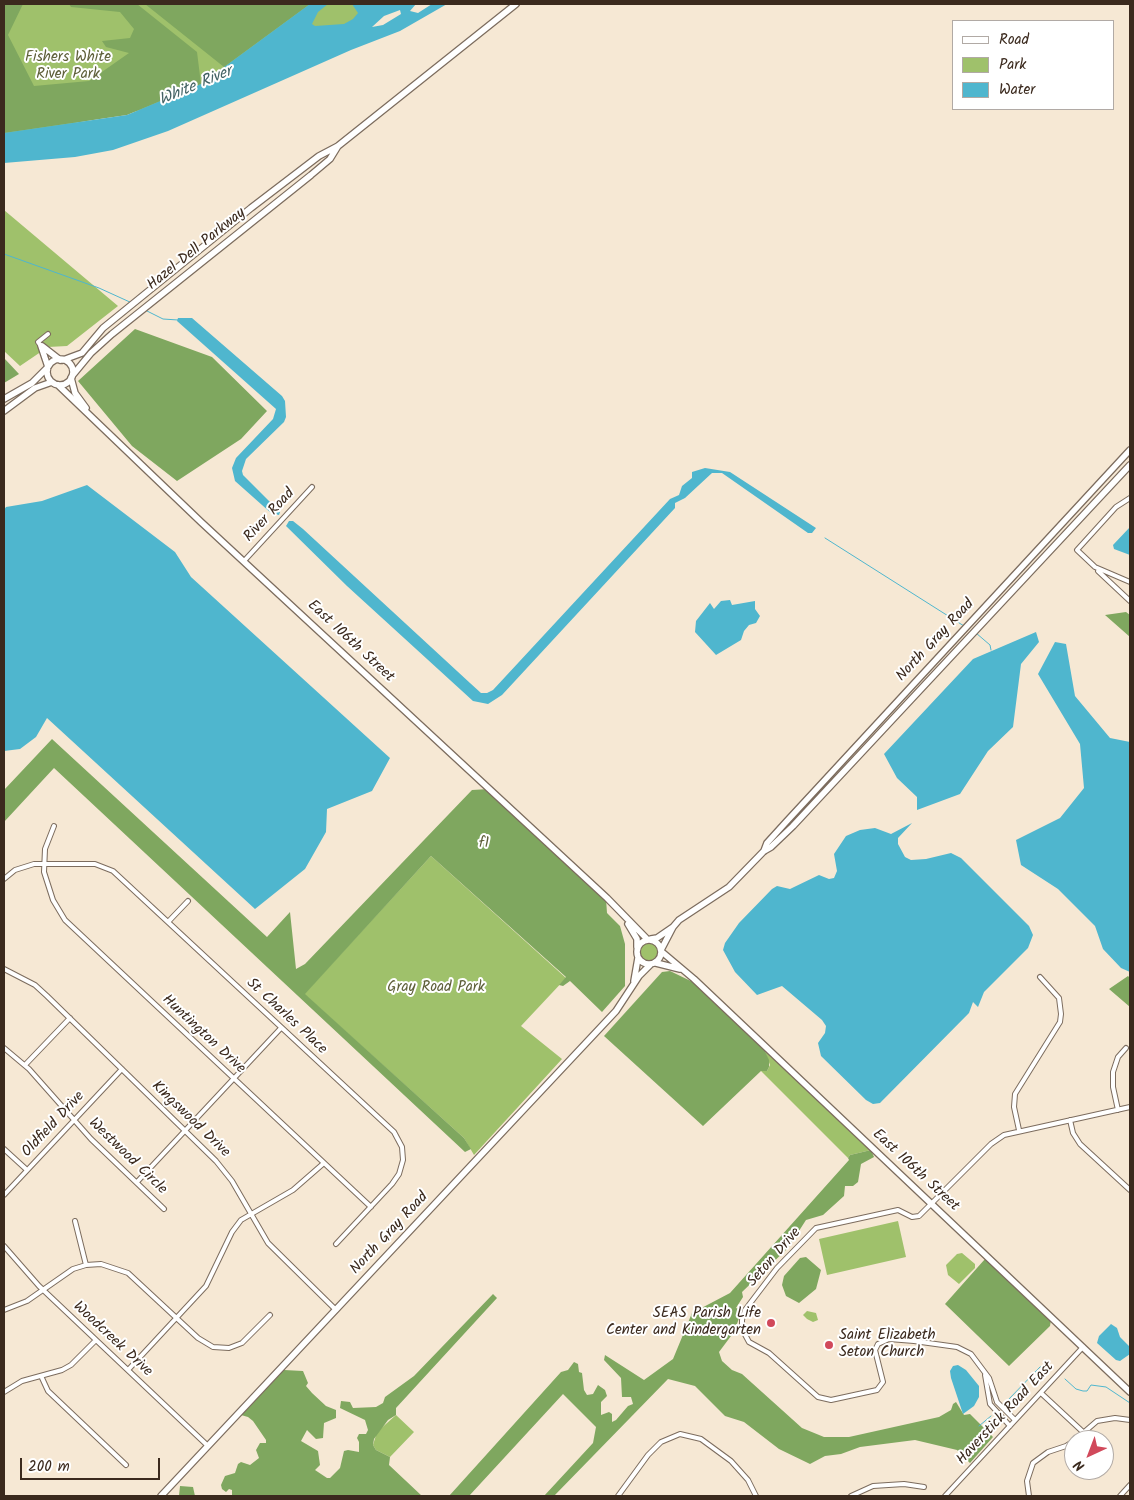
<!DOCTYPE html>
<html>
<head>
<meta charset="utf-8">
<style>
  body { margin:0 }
  #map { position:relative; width:1134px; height:1500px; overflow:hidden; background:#f6e8d4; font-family:Kalam,sans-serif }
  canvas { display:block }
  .frame { position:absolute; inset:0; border:5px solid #3b2a1e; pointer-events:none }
  .legend { position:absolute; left:952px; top:20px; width:162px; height:90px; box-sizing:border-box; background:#fff; border:1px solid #b1aaa5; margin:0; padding:6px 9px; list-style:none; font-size:15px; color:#3b2a1e }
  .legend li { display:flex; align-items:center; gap:10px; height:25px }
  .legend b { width:25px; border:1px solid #b1aaa5 }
  .north { position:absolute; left:1064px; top:1430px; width:50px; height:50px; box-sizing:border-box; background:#fff; border:1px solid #b1aaa5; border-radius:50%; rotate:223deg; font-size:14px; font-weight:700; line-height:20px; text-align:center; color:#3b2a1e }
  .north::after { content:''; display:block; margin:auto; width:18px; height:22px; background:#d1495b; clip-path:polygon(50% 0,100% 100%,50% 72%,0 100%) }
  .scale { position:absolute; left:20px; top:1458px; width:140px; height:22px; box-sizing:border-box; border:2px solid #3b2a1e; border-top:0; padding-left:6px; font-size:15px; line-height:18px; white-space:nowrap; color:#3b2a1e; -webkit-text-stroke:4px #fff; paint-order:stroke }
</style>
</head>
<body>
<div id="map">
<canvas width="1134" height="1500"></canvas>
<div class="frame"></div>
<ul class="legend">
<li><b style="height:6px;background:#fff"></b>Road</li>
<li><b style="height:14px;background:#9fc16b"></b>Park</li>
<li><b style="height:14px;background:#4fb6ce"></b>Water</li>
</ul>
<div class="north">N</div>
<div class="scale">200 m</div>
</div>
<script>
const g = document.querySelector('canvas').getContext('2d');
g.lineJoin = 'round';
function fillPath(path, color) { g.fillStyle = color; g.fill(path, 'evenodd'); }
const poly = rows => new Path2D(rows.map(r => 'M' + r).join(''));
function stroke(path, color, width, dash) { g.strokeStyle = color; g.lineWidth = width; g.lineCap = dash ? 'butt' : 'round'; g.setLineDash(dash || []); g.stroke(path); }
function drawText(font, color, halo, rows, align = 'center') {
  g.font = font + ' Kalam,sans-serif'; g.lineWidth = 4; g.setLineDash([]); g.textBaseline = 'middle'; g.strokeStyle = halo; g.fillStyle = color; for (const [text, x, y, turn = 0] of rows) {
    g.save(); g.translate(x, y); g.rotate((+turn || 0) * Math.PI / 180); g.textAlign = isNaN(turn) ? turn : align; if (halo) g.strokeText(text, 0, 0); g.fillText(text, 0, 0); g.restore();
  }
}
fillPath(poly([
  [15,4,388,4,249,89,4,137,4,15],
  [4,210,118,306,67,346,48,347,20,366,4,351],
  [431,856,566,978,521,1026,562,1059,474,1155,464,1138,304,994],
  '640 952a9 9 0 1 1 18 0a9 9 0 1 1-18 0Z',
  [764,1049,871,1150,850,1155,848,1158,761,1071,767,1071,770,1065],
  [898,1221,906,1257,827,1275,819,1239],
  [962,1253,975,1264,975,1268,959,1284,948,1275,946,1265,957,1254],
  [807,1311,816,1313,818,1320,813,1322,807,1319,803,1315],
  [396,1415,414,1432,390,1457,376,1450,373,1445,377,1432]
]), '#9fc16b');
fillPath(poly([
  [4,4,23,4,8,35,34,86,89,81,129,53,106,47,102,41,130,38,134,29,120,12,71,7,69,4,137,4,197,52,201,84,127,115,4,133],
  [145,4,310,4,224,67],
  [135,329,212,357,267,411,241,439,177,481,132,446,78,381],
  [4,358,19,374,4,383],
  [1126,612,1130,615,1130,637,1105,615],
  [52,739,267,937,290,912,296,969,305,964,472,790,489,789,606,899,607,913,620,926,625,944,625,986,602,1012,570,981,563,986,559,985,566,977,431,856,305,994,464,1138,471,1149,465,1152,54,768,4,822,4,790],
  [670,971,699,985,764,1049,769,1060,769,1067,767,1071,761,1071,703,1126,604,1036,662,972],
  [1128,976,1130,978,1130,1007,1109,989],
  [871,1150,874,1157,861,1164,858,1182,853,1186,845,1186,844,1196,823,1215,806,1220,788,1248,742,1292,743,1297,736,1308,742,1310,734,1332,719,1352,722,1361,732,1370,742,1374,802,1428,824,1437,849,1437,939,1417,951,1410,953,1404,956,1402,964,1415,970,1414,993,1437,970,1463,957,1450,915,1440,860,1447,841,1454,825,1456,810,1464,779,1449,744,1422,725,1416,695,1386,668,1379,554,1496,544,1496,593,1443,596,1427,563,1394,469,1496,449,1496,561,1372,568,1370,574,1362,578,1364,579,1372,582,1373,584,1390,587,1395,593,1394,598,1385,605,1390,607,1396,601,1402,601,1415,609,1412,612,1414,612,1422,616,1420,628,1406,633,1404,631,1397,622,1397,621,1378,604,1360,605,1355,644,1380,673,1359,692,1313,730,1293,849,1160,848,1158,850,1155],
  [806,1257,821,1270,816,1289,799,1303,786,1296,782,1285,784,1276,800,1258],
  [985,1259,1051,1320,1050,1326,1009,1366,945,1304],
  [493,1294,497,1298,396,1408,396,1415,388,1420,374,1439,373,1445,376,1450,390,1457,389,1465,422,1496,232,1496,232,1490,229,1489,226,1492,222,1489,221,1485,225,1476,235,1473,238,1464,241,1462,250,1465,259,1458,256,1450,260,1443,266,1443,266,1440,253,1421,248,1417,241,1415,284,1370,303,1371,308,1383,306,1386,312,1393,326,1406,336,1410,336,1418,324,1423,323,1438,316,1439,307,1430,301,1441,318,1451,320,1465,315,1470,327,1478,330,1478,340,1468,344,1451,348,1450,359,1452,359,1442,357,1438,359,1434,366,1434,368,1430,365,1420,340,1408,341,1401,350,1402,353,1408,376,1407,383,1403,385,1397,414,1376],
  [180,1486,193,1487,195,1496,179,1496]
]), '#7fa75f');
fillPath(poly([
  [310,4,328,4,318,12,312,24,315,26,344,24,353,19,358,13,352,4,416,4,410,11,418,13,432,4,447,4,400,31,351,50,168,131,113,150,75,157,4,163,4,133,127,115,201,84],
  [400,10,401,14,383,25,372,27,384,16],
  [178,318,192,318,282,396,285,401,286,417,284,422,246,459,242,471,243,475,280,512,279,515,271,513,235,481,232,468,236,458,273,419,276,409,177,321],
  [705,468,730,472,816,528,812,533,808,533,722,473,712,473,685,498,675,503,675,508,502,695,488,704,473,701,347,586,286,526,289,521,293,521,303,529,470,683,481,693,487,693,493,690,670,499,679,495,682,486,692,478,692,472],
  [87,485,175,552,191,577,390,758,372,791,327,809,326,832,305,869,255,909,47,718,36,737,20,749,4,751,4,510,6,507,42,501],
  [1130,527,1130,555,1114,549,1113,545],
  [730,600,732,605,755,601,755,609,760,616,756,623,749,625,744,631,741,640,716,655,695,632,696,621,710,603,714,609,721,601],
  [1036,632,1039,642,1021,664,1013,727,988,751,960,794,917,810,917,797,897,778,884,754,973,659],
  [1055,642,1066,644,1075,696,1110,738,1130,742,1130,972,1121,968,1103,949,1095,926,1058,889,1021,865,1016,840,1060,818,1084,788,1080,744,1038,674],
  [912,823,898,838,898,844,905,857,911,860,926,859,951,853,961,858,1029,926,1033,935,1028,948,984,992,978,1007,973,1002,969,1013,880,1103,873,1104,866,1100,821,1056,818,1043,825,1033,826,1026,822,1020,782,986,757,995,735,972,723,950,725,943,739,923,772,889,777,886,790,889,819,875,829,879,834,878,837,871,834,854,846,836,860,830,875,828,891,834],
  [1111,1324,1117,1328,1120,1337,1130,1347,1130,1354,1120,1361,1116,1360,1097,1343,1099,1336],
  [958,1365,966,1370,979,1386,979,1397,974,1406,963,1414,951,1378,950,1371,953,1366]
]), '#4fb6ce');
stroke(poly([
  [4,254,99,288,132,303],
  [147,311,163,319,178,320],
  [825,538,964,626],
  [976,633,990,645,991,650],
  [1065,1379,1076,1389,1083,1391,1087,1391,1091,1385,1106,1387,1130,1403],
  [1007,1401,1040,1367,1048,1366],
  [979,1426,991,1416]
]), '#4fb6ce', 1);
const street = poly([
  [41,346,38,342,48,334],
  [1130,498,1116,507,1077,550,1095,567,1130,582],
  [244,561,312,487],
  [1098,571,1130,601],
  [54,826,45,849,44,872,53,900,65,920,371,1207],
  [4,879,15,870,34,864,95,864,113,871,394,1132,402,1147,403,1160,399,1174,392,1184,336,1244],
  [168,922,188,901],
  [4,969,35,985,47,996,216,1161,232,1181,268,1243,336,1310],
  [4,1048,29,1069,91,1139,164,1209],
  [25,1065,70,1018],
  [1118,1110,1113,1087,1113,1072,1118,1057,1126,1048],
  [1070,1120,1073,1133,1080,1144,1130,1190],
  [1019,1130,1014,1107,1015,1094,1060,1022,1061,1014,1059,998,1040,977],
  [4,1149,27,1170],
  [137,1182,281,1028],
  [4,1195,122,1069],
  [75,1221,86,1265],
  [4,1246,39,1286,208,1446],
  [4,1310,27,1301,73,1269,86,1265,101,1264,128,1273,198,1338,213,1347,229,1348,242,1343,270,1315],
  [128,1370,206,1286,232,1232,241,1220,293,1190,324,1163],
  [985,1375,990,1404,1010,1426],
  [42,1378,48,1391,126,1465],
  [4,1392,22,1381,62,1370,71,1365,96,1340],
  [1041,1393,1083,1432],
  [1015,1420,997,1402,989,1378,971,1354,957,1347,914,1341,889,1339,878,1344,875,1350,883,1382,877,1390,831,1400,818,1397,769,1353,749,1342,742,1329,742,1320,745,1310,777,1268,816,1228,898,1210,912,1217,919,1216,991,1144,1004,1135,1130,1107],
  [1075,1440,1097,1421,1115,1418,1130,1420],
  [618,1496,648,1455,661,1442,680,1434,701,1439,731,1461,748,1480,756,1496],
  [851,1496,873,1486,904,1484,924,1487],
  [945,1496,1083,1347],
  [1029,1496,1027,1481,1033,1463,1048,1452,1066,1446,1074,1441],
  [1120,1496,1130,1485]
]);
const secondary = poly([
  [42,346,60,360],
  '47 372a13 13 0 1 1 26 0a13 13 0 1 1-26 0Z',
  [63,360,82,353,103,328,251,208,319,156,338,146,516,4],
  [72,376,91,353,112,334,311,175,330,159,338,146],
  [71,378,75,393,86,408],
  [58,385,201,522,607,898,648,940],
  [4,399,32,383,48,367,41,346],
  [4,411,35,388,52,382],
  [764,851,767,843,787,821,1130,450],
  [628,924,637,939,637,947],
  [651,939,657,938,673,927],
  '637 952a12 12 0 1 1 24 0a12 12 0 1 1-24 0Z',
  [661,950,673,927,679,920,729,887,764,851,771,847,793,826,1130,465],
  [662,952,694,979,1130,1392],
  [656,963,680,969],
  [634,981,638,958],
  [161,1496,616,1011,639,976,650,965]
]);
stroke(street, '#7c6c5e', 6);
stroke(secondary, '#7c6c5e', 8);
stroke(street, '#fff', 4);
stroke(secondary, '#fff', 5.5);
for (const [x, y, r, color] of [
  [771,1323,5,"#d1495b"],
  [829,1345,5,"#d1495b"]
]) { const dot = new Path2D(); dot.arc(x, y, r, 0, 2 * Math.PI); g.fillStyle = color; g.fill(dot); stroke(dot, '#fff', 2); }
drawText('15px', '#5e5f39', '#fff', [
  ["Fishers White",68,58],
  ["River Park",68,75],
  ["f1",484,844],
  ["Gray Road Park",436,988]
]);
drawText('15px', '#3b2a1e', '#fff', [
  ["Hazel Dell Parkway",197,250,-39],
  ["River Road",270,516,-47],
  ["North Gray Road",936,641,-47],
  ["East 106th Street",350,642,43],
  ["St Charles Place",286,1017,43],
  ["Huntington Drive",203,1035,43],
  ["Kingswood Drive",190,1120,44],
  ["Oldfield Drive",54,1125,-47],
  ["Westwood Circle",127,1157,44],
  ["East 106th Street",915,1171,43],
  ["North Gray Road",390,1234,-47],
  ["Seton Drive",775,1258,-49],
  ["Woodcreek Drive",112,1340,43],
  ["Haverstick Road East",1006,1414,-47]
]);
drawText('15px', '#3b2a1e', '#fff', [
  ["SEAS Parish Life",761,1314],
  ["Center and Kindergarten",761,1331],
  ["Saint Elizabeth",839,1336,"left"],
  ["Seton Church",839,1353,"left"]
], 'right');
drawText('italic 16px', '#436264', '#fff', [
  ["White River",196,87,-23]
]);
</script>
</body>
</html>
